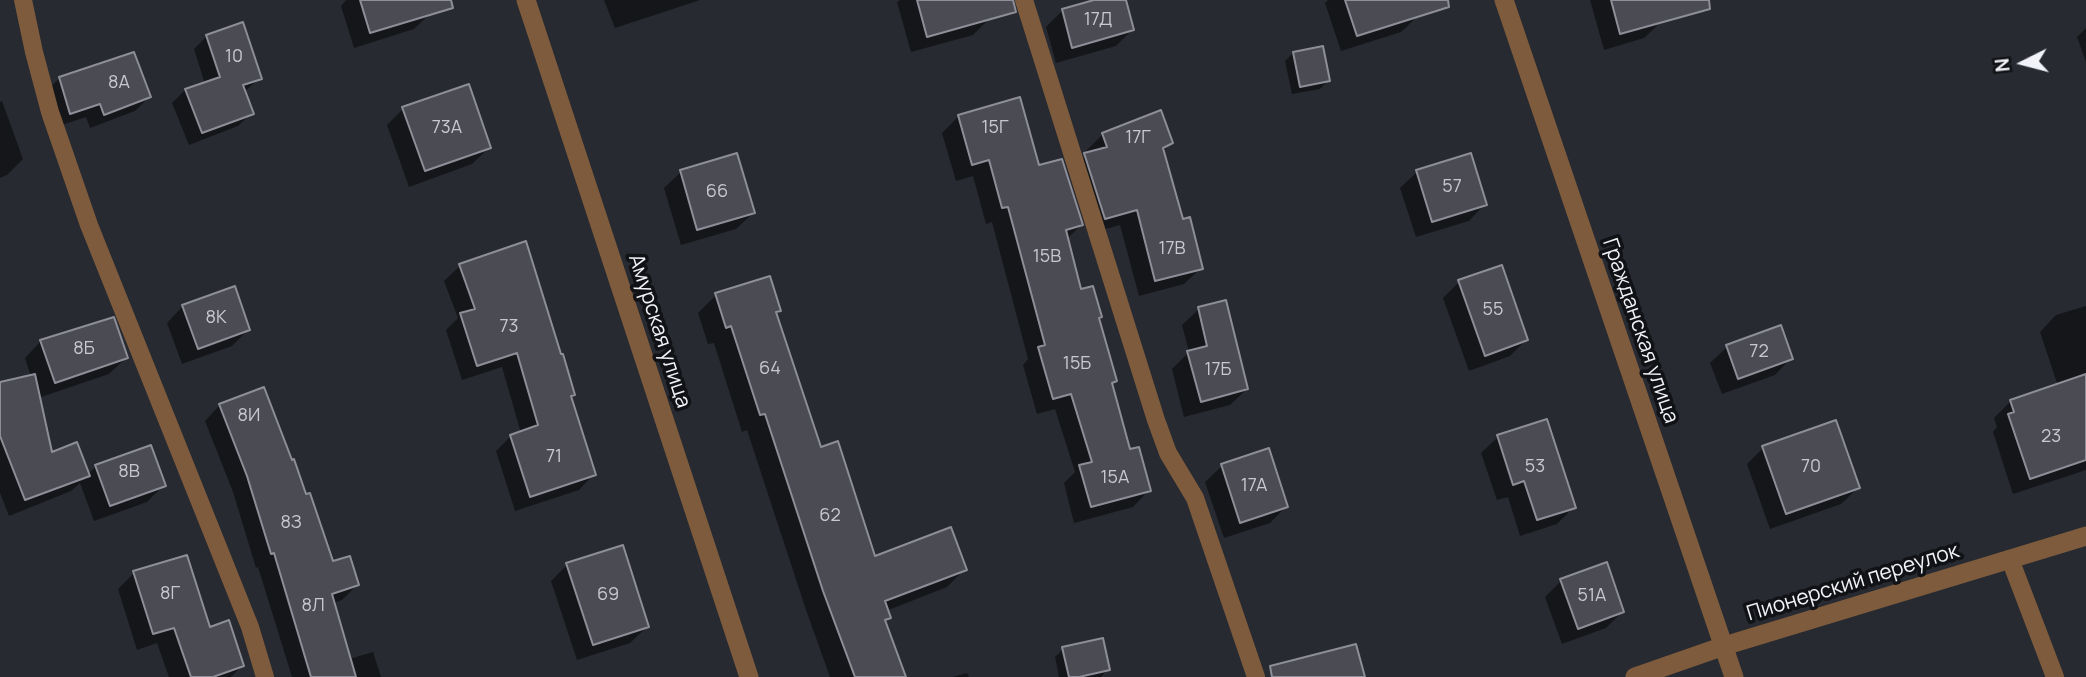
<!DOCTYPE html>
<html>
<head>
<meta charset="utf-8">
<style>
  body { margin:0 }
  #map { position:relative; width:2086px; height:677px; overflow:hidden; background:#272a31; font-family:Manrope,sans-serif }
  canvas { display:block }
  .north { position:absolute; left:1988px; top:28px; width:70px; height:70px; -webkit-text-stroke:5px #111216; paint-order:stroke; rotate:264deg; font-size:19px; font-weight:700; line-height:28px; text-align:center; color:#f1f3f8 }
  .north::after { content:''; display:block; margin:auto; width:24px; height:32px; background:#f1f3f8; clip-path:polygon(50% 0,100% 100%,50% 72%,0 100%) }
</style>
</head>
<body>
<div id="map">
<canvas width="2086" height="677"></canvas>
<div class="north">N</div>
</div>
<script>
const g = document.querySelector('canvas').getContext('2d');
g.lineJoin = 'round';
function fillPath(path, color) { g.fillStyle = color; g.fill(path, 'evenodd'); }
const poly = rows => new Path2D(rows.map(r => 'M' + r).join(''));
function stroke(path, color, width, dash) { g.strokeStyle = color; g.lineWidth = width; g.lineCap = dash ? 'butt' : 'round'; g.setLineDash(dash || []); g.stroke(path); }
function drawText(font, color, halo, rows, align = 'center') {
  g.font = font + ' Manrope,sans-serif'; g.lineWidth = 7; g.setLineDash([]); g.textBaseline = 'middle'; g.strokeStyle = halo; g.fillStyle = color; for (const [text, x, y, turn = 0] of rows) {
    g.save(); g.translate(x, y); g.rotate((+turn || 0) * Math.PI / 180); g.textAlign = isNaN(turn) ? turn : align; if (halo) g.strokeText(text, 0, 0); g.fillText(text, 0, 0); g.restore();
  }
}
fillPath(poly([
  [346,0,427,0,431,13,414,29,354,48,341,6],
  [604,0,700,0,615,28],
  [900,0,984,0,989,19,973,35,911,52,897,2],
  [1101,0,1124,0,1132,30,1116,46,1056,63,1046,27,1062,11],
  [1328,0,1413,0,1418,16,1401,32,1341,51,1325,3],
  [1590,0,1654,0,1661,22,1644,38,1604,50],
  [2086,28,2086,62,2077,37],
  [207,36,260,78,244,92,252,113,238,126,189,145,172,103,185,90,205,84,194,49],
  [1293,53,1328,81,1320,89,1292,94,1285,61],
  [60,78,149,97,135,111,90,128,86,117,56,127,45,92],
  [2,101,23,159,7,175,0,178,0,102],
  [403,109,489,148,472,164,409,187,387,125],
  [959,116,1037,167,1081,225,1066,240,1079,291,1098,319,1115,381,1110,385,1129,451,1149,490,1133,507,1074,523,1064,483,1075,472,1055,409,1037,414,1023,365,1028,359,992,222,986,224,973,176,956,181,942,133],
  [1103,134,1171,143,1162,152,1182,221,1201,268,1184,284,1139,296,1120,225,1088,234,1069,171,1088,154,1086,151],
  [681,172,753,213,736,229,681,245,664,188],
  [1417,172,1485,204,1469,221,1416,237,1400,188],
  [525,243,573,394,570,397,594,474,579,490,515,511,496,451,511,436,521,433,502,367,462,380,446,330,458,318,444,281,460,266],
  [1459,282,1526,340,1510,356,1469,371,1443,298],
  [716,295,779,310,775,313,819,449,873,558,965,569,947,587,886,611,889,617,884,622,904,677,830,677,806,610,747,430,742,432,714,343,708,344,698,313],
  [183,306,248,330,232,346,182,364,167,323],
  [2086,306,2086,470,2013,494,1993,432,1997,427,1994,418,2011,401,2058,386,2040,332,2056,315],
  [1199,309,1247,389,1230,405,1184,417,1172,369,1189,352,1182,325],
  [1780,327,1791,358,1775,375,1722,394,1710,363,1727,347],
  [41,341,126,358,109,374,38,398,51,454,87,475,96,466,164,485,147,502,94,521,80,483,71,491,9,516,0,493,0,384,31,377,25,358],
  [220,405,331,564,357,585,342,600,333,603,349,659,373,652,381,677,292,677,258,567,256,568,233,492,205,421],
  [1498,437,1574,507,1557,524,1520,536,1508,497,1497,500,1481,453],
  [1763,448,1858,488,1841,504,1770,529,1747,464],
  [1222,466,1286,507,1270,523,1224,538,1205,482],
  [567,565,647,627,630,643,577,660,551,581],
  [134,573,209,629,242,666,231,677,169,677,157,643,137,650,118,589],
  [1561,581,1622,612,1606,628,1562,644,1545,597],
  [1063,649,1108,669,1101,677,1059,677,1055,657],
  [967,673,969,677,952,677]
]), '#0007');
const building = poly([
  [360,0,451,0,453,8,370,33,360,0],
  [917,0,1013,0,1016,12,927,37,917,0],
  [1094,0,1126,0,1134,30,1072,48,1062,9,1094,0],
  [1345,0,1448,0,1449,7,1357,36,1345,0],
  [1611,0,1709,0,1710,9,1620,34,1611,0],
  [243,22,262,79,243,85,254,114,202,133,185,89,220,77,206,35,243,22],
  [1323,46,1330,81,1300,87,1293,52,1323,46],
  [134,52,151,97,104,115,100,104,70,114,59,77,134,52],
  [469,84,491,148,425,171,402,107,469,84],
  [1020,97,1039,165,1062,159,1083,225,1066,230,1081,289,1093,286,1102,317,1099,318,1117,381,1112,383,1130,449,1139,447,1151,491,1091,507,1079,465,1092,462,1071,394,1053,399,1038,347,1045,345,1008,207,1002,208,989,160,972,165,958,115,1020,97],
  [1161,110,1173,143,1163,148,1183,219,1190,217,1203,269,1155,281,1137,210,1105,219,1084,153,1107,147,1102,133,1161,110],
  [737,153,755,213,697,230,680,170,737,153],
  [1471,153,1487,205,1432,222,1416,170,1471,153],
  [526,241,561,354,563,354,575,395,571,396,596,475,530,497,510,435,538,425,517,353,477,366,460,313,475,309,459,264,526,241],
  [1502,265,1528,340,1485,356,1458,280,1502,265],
  [770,276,781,311,776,312,821,447,838,441,875,556,951,527,967,570,885,601,891,618,885,620,906,677,855,677,823,591,765,414,760,415,731,326,726,328,715,293,770,276],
  [235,286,250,330,198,349,182,305,235,286],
  [1226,300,1248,389,1201,402,1187,351,1207,346,1198,307,1226,300],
  [114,317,128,358,55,383,40,340,114,317],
  [1781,325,1793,359,1738,379,1726,345,1781,325],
  [35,374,52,452,77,442,90,476,25,500,0,436,0,382,35,374],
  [2086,374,2086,460,2030,479,2008,414,2014,412,2010,400,2086,374],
  [264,387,292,460,294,459,306,494,310,493,333,561,350,556,359,585,332,594,356,677,311,677,274,553,271,554,247,476,219,404,264,387],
  [1547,419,1576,508,1537,520,1524,481,1513,485,1497,435,1547,419],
  [1836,420,1860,488,1786,514,1762,446,1836,420],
  [151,445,166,486,110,506,95,465,151,445],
  [1269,448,1288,507,1240,523,1221,464,1269,448],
  [623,545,649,627,593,645,566,563,623,545],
  [187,555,210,627,229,620,244,666,213,677,191,677,174,628,153,634,133,571,187,555],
  [1607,562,1624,612,1578,629,1560,579,1607,562],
  [1103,638,1110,670,1079,677,1069,677,1062,647,1103,638],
  [1356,644,1365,677,1272,677,1270,666,1356,644]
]);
fillPath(building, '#4b4b54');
stroke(building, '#8d8e98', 2);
stroke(poly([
  [23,0,34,52,50,112,89,225,250,627,265,677],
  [1024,0,1156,420,1168,453,1195,498,1256,677],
  [2010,559,2055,677]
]), '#7e5b3c', 18);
stroke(poly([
  [526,0,749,677],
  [1504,0,1734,677],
  [1635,677,1724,646,2086,536]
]), '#7e5b3c', 19);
drawText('18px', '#c8c9cf', null, [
  ["17Д",1098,20],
  ["10",234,57],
  ["8А",119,83],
  ["73А",447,128],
  ["15Г",995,128],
  ["17Г",1138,138],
  ["57",1452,187],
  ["66",717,192],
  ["17В",1172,249],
  ["15В",1047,257],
  ["55",1493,310],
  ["8К",216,318],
  ["73",509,327],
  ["8Б",84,349],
  ["72",1759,352],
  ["15Б",1077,364],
  ["64",770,369],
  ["17Б",1218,370],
  ["8И",249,416],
  ["23",2051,437],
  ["71",554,457],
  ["53",1535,467],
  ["70",1811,467],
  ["8В",129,472],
  ["15А",1115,478],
  ["17А",1254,486],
  ["62",830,516],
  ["8З",291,523],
  ["8Г",170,594],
  ["69",608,595],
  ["51А",1592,596],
  ["8Л",313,606]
]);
drawText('21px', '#f1f3f8', '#111216', [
  ["Амурская улица",659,331,72],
  ["Гражданская улица",1640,331,71],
  ["Пионерский переулок",1853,583,-17]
]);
</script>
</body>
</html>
